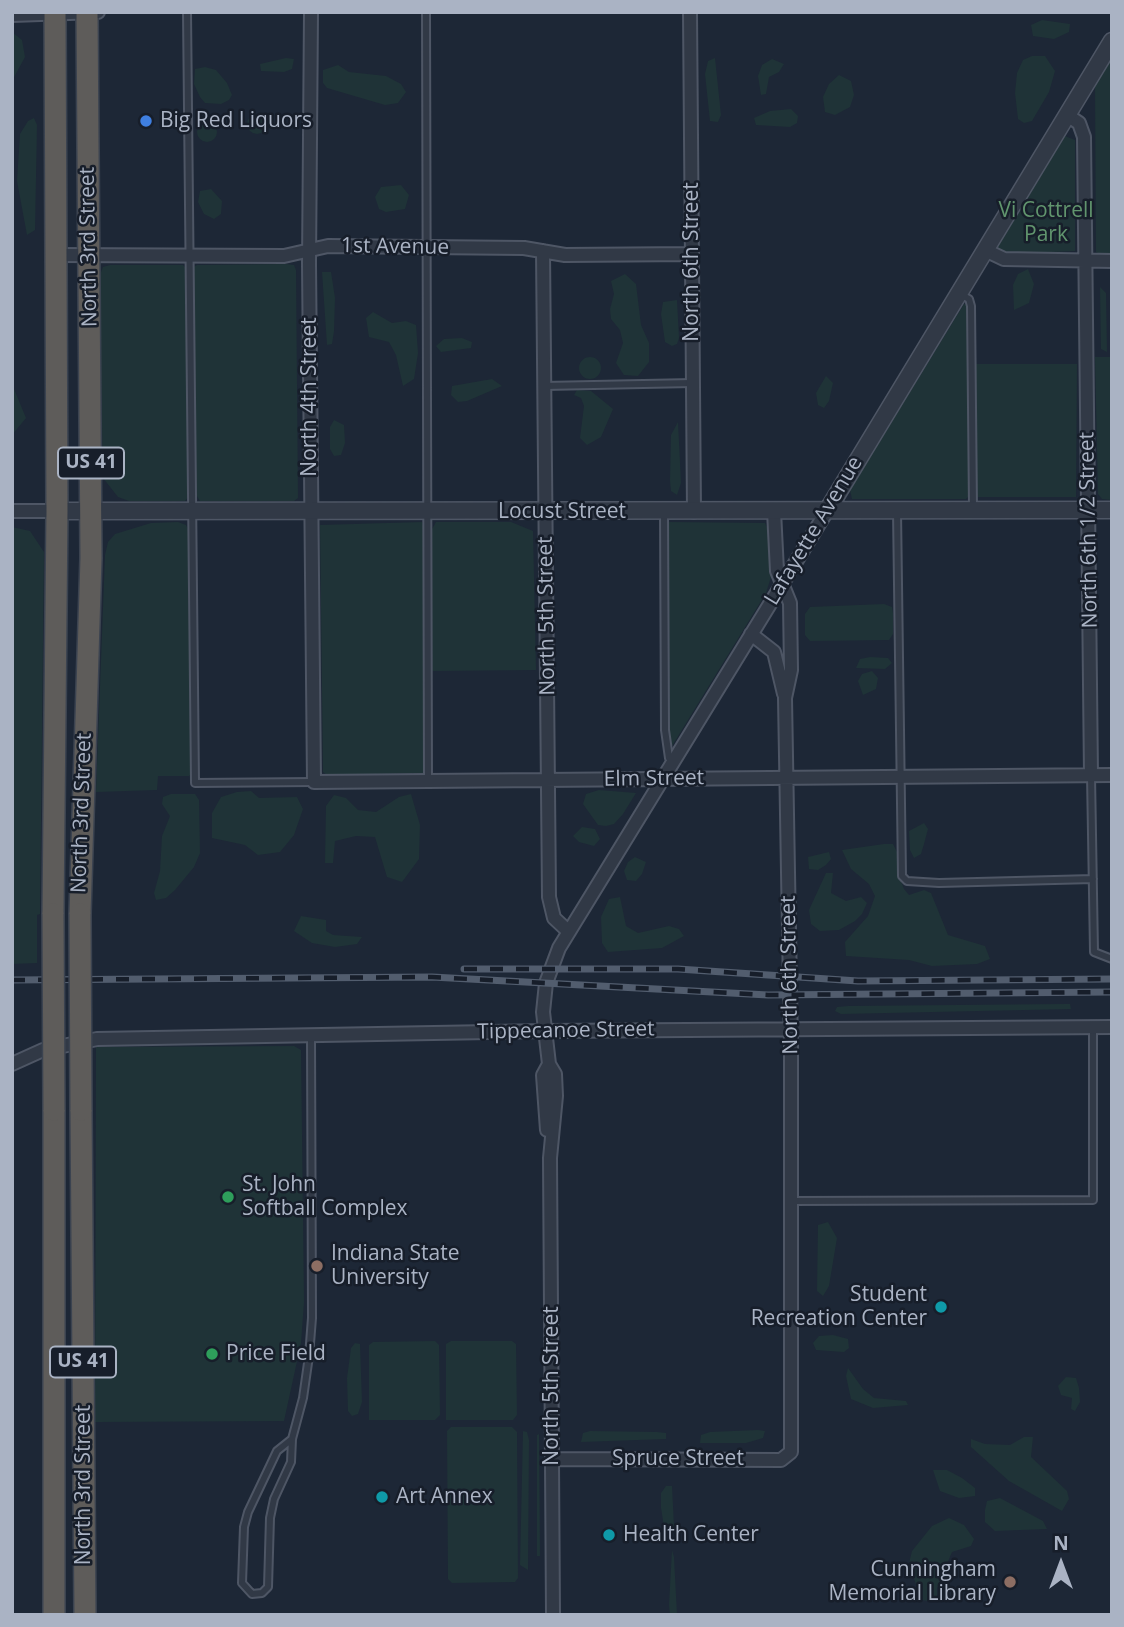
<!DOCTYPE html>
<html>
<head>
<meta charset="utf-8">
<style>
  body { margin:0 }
  #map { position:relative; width:1124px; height:1627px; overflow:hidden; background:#1d2736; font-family:"Open Sans",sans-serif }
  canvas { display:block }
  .frame { position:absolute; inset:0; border:14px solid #aab3c4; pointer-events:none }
  .north { position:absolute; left:1026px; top:1529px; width:70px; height:70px; -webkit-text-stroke:5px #171e2a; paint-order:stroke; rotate:0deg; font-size:19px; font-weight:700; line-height:28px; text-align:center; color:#aab3c4 }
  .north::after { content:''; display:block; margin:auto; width:24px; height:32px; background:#aab3c4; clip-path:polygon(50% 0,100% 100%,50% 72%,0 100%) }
</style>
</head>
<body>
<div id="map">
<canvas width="1124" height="1627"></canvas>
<div class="frame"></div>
<div class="north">N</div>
</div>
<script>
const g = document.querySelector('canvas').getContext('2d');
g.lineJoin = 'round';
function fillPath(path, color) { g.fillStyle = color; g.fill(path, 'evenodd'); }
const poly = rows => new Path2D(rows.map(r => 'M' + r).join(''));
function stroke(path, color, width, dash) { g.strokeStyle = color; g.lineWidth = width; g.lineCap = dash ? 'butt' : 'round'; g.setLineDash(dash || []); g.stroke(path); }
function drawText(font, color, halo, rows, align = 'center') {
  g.font = font + ' "Open Sans",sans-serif'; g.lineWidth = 5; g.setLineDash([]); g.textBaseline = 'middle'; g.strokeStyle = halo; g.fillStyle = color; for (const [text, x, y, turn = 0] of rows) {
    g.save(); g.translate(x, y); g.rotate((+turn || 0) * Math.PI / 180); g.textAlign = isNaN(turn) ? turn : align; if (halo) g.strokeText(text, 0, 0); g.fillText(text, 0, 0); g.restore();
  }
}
fillPath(poly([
  [1042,20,1070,24,1069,32,1054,39,1033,36,1031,25],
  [12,32,22,40,25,57,12,81],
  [1032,56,1045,56,1055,71,1049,92,1032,121,1024,123,1018,119,1015,93,1017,73,1023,60],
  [286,58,294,59,292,69,284,72,261,71,260,64],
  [715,58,721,115,718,122,710,121,705,74,708,61],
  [1112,58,1112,256,1103,256,1096,252,1095,85],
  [772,59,784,64,779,72,769,77,766,94,761,95,758,76,762,65],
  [338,65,349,72,386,76,401,84,406,92,398,103,385,105,327,88,323,83,323,70],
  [205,67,216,70,227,83,232,95,229,100,221,104,205,103,200,97,194,84,195,69],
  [839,75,851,81,854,95,850,107,835,115,825,112,823,97,829,84],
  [791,109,798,116,797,123,790,127,756,125,754,118,770,111],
  '247 124a10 10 0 1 1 20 0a10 10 0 1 1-20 0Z',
  [34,118,37,125,35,230,27,235,17,181,20,134,28,121],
  '197 132a10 10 0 1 1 20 0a10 10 0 1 1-20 0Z',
  [1065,136,1075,140,1075,251,1005,254,996,250],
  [401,185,409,195,405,209,386,212,379,209,375,197,381,187],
  [211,189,222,201,221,214,214,219,204,214,198,202,200,191],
  [286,264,294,265,296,270,298,498,294,501,200,501,195,493,192,268,197,265],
  [110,265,183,265,186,268,190,495,185,501,129,501,118,497,103,478,99,277,103,267],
  [1028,269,1034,284,1029,303,1014,310,1013,285,1018,274],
  [322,272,331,272,335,298,334,331,332,344,327,345],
  [625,274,636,284,641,325,649,343,649,362,638,376,624,375,616,363,623,343,620,330,611,319,610,309,614,294,611,281],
  [1100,287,1106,293,1107,352,1101,349],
  [677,300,679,338,677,344,672,346,665,342,661,314,663,302],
  [964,304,968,305,969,496,966,499,852,499,850,490],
  [373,312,392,323,406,321,416,325,418,353,414,379,403,386,396,355,389,342,369,337,366,318],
  [462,338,472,342,471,348,441,352,436,346,444,339],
  '579 368a11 11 0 1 1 22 0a11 11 0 1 1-22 0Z',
  [1095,357,1112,357,1112,500,1102,499,1098,494],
  [975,364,1077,364,1076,497,977,497],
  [826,376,833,383,829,401,824,408,818,405,816,393],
  [492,379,502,386,467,401,458,402,451,395,452,386],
  [12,384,26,418,12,435],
  [577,390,591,391,613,409,601,437,587,445,580,438,584,406,581,398,574,395],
  [334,420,344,425,345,443,341,455,334,456,330,449,330,427],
  [678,422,681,483,677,495,671,491,670,481,671,435],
  [422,522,424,528,425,773,327,775,323,772,320,525],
  [436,522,511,522,533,531,536,670,432,671,431,531],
  [668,522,765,523,769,532,771,577,766,593,672,746,668,737],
  [151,523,178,522,186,525,188,529,191,774,189,776,158,776,157,790,96,792,105,555,108,542,115,534],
  [12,527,30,531,44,552,40,914,37,915,37,963,12,964],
  [884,604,892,607,893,613,893,634,889,640,810,641,805,635,805,614,810,607],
  [870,657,888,658,892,663,885,669,856,668,860,659],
  [872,671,878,678,876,689,863,695,858,681,862,674],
  [599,790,636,793,623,814,614,824,606,826,598,825,583,804,586,794],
  [251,791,259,798,297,797,303,809,294,835,280,852,258,855,245,845,212,838,212,813,221,797,237,792],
  [171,794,195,794,199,800,200,853,194,867,175,890,166,898,156,900,154,893,160,871,162,836,170,816,162,804,163,797],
  [411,794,420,825,419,859,402,882,387,877,375,837,356,836,335,841,333,863,325,863,326,806,334,795,346,798,358,810,376,812,399,797],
  [924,823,928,829,924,844,921,854,914,858,910,850,909,831],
  [582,827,595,829,600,839,594,846,579,842,573,836],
  [884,844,893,844,897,852,898,873,904,889,909,895,924,890,931,893,948,935,985,946,990,959,977,964,932,966,909,960,846,956,845,942,868,916,875,896,869,884,851,869,842,850],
  [829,852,831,859,826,865,818,870,809,869,808,857],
  [635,857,646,862,642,874,636,881,627,880,624,871,628,862],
  [826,873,833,873,831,893,846,901,861,897,867,903,862,914,855,921,839,930,820,931,811,924,809,910],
  [620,897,626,926,638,933,669,926,679,929,684,936,662,948,608,952,602,943,601,917,609,899],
  [301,916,326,920,326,931,333,935,362,937,357,944,335,947,312,943,294,931],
  [1064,1004,1070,1004,1071,1009,841,1014,835,1011,837,1007,848,1006],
  [294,1046,301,1050,304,1302,301,1343,284,1421,95,1422,96,1047],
  [828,1222,837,1238,829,1286,823,1296,817,1291,818,1225],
  [833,1335,848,1339,849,1348,844,1352,816,1350,813,1343,819,1336],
  [435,1341,439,1345,440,1415,435,1420,369,1420,369,1345,373,1342],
  [451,1341,512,1341,516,1344,517,1415,513,1420,446,1420,446,1344],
  [355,1343,360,1344,362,1402,358,1414,352,1416,348,1411,347,1378,351,1348],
  [848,1368,863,1389,874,1398,906,1401,908,1405,873,1408,851,1399,846,1376],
  [1066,1377,1076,1378,1079,1388,1080,1402,1075,1411,1071,1409,1072,1398,1061,1395,1058,1386],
  [451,1427,512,1427,517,1432,518,1578,515,1582,452,1583,448,1579,447,1431],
  [758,1430,765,1431,763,1438,746,1443,700,1443,701,1435,710,1432],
  [523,1431,527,1432,529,1440,528,1570,520,1565],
  [590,1431,657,1432,666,1433,666,1439,581,1442,583,1433],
  [539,1434,540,1556,537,1556,537,1435],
  [1024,1437,1033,1437,1031,1457,1067,1491,1069,1499,1062,1511,1009,1481,971,1447,971,1439,985,1444,1010,1445],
  [933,1470,947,1470,962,1478,975,1488,975,1496,959,1498,940,1491],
  [666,1486,672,1486,674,1526,670,1534,664,1527,661,1508,661,1493],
  [1000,1498,1043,1521,1047,1529,995,1531,985,1522,985,1510,987,1501],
  [949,1518,964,1525,974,1539,971,1546,952,1552,937,1588,937,1602,921,1600,909,1563,912,1551,932,1526],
  [672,1550,674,1557,677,1615,670,1615,669,1605]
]), '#1f3337');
const service = poly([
  [187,12,195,783,314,782],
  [426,12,428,781],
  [960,294,969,299,971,306,973,508],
  [544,386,693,383],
  [897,511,902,876,907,881,939,883,1093,879],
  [664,512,665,730,669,758,673,762],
  [1091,775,1094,952,1112,959],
  [791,1201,1093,1200,1093,1027],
  [292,1439,277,1451,248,1512,244,1527,242,1583,252,1594,262,1593,268,1587,270,1518,274,1499,291,1462,292,1439,303,1398,309,1356,312,1318,311,1036]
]);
const minor = poly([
  [311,12,309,264,314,782,1112,775],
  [690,12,694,512],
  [12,15,98,12],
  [1067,115,1079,123,1084,137,1091,775],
  [985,250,1004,259,1112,261],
  [543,251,549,897,554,918,569,932],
  [56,255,284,256,328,246,524,248,565,255,692,254],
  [12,511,57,511],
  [751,634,774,652,784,694],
  [12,1064,43,1050,97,1039,546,1031,1112,1027],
  [547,1130,543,1075,549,1064],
  [552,1459,781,1460,791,1452,791,1046,785,698,791,670,790,603,777,571,774,511],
  [553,1615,550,1158,556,1096,555,1074,549,1064,543,1012,546,983,559,948,827,511]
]);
const tertiary = poly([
  [57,511,1112,510],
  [827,511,1112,41]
]);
const trunk = poly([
  [53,914,57,511,55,12],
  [80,914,91,558,87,12],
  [54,1110,54,1615],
  [81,1110,85,1615]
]);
stroke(service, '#4e5665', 10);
stroke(minor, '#4e5665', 16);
stroke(tertiary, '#4e5665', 19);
stroke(trunk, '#3b4350', 24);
stroke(service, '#313946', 6);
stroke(minor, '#313946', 12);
stroke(tertiary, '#313946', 16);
stroke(trunk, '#5e5c5a', 21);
const rail = poly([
  [464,969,678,969,858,981,1112,979],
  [12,980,432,977,768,995,1112,992]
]);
stroke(rail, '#525d6e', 7);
stroke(rail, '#171e2a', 4.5, [13]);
const trunkBridge = poly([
  [53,914,54,1110],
  [80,914,81,1110]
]);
stroke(trunkBridge, '#3b4350', 24, []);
stroke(trunkBridge, '#5e5c5a', 21);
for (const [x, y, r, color] of [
  [146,121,7,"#3f7fe0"],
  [228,1197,7,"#2e9e5b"],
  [317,1266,7,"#8d6e63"],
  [941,1307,7,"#0f9aa8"],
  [212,1354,7,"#2e9e5b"],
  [382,1497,7,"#0f9aa8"],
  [609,1535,7,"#0f9aa8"],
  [1010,1582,7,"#8d6e63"]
]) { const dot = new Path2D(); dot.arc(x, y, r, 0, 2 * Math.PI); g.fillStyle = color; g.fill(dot); stroke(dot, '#171e2a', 2.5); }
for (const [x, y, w] of [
  [91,463,66],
  [83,1362,66]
]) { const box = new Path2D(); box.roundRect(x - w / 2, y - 15.5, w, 31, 5); g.fillStyle = '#171e2a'; g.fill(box); stroke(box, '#aab3c4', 2); }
drawText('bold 19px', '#aab3c4', null, [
  ["US 41",91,463],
  ["US 41",83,1362]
]);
drawText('21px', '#aab3c4', '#171e2a', [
  ["Big Red Liquors",160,121],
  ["St. John",242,1185],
  ["Softball Complex",242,1209],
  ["Indiana State",331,1254],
  ["University",331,1278],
  ["Student",927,1295,"right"],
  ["Recreation Center",927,1319,"right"],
  ["Price Field",226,1354],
  ["Art Annex",396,1497],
  ["Health Center",623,1535],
  ["Cunningham",996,1570,"right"],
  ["Memorial Library",996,1594,"right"]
], 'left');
drawText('21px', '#61956e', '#171e2a', [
  ["Vi Cottrell",1046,211],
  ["Park",1046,235]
]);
drawText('21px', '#aab3c4', '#171e2a', [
  ["North 3rd Street",89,247,-91],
  ["1st Avenue",395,247,1],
  ["North 6th Street",692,262,-90],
  ["North 4th Street",310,397,-90],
  ["Locust Street",562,512],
  ["North 6th 1/2 Street",1089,530,-91],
  ["Lafayette Avenue",814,531,-59],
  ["North 5th Street",547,616,-91],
  ["Elm Street",654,779,-1],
  ["North 3rd Street",82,813,-88],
  ["North 6th Street",790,975,-91],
  ["Tippecanoe Street",566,1031,-1],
  ["North 5th Street",552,1386,-90],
  ["Spruce Street",678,1459],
  ["North 3rd Street",84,1485,-90]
]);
</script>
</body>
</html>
